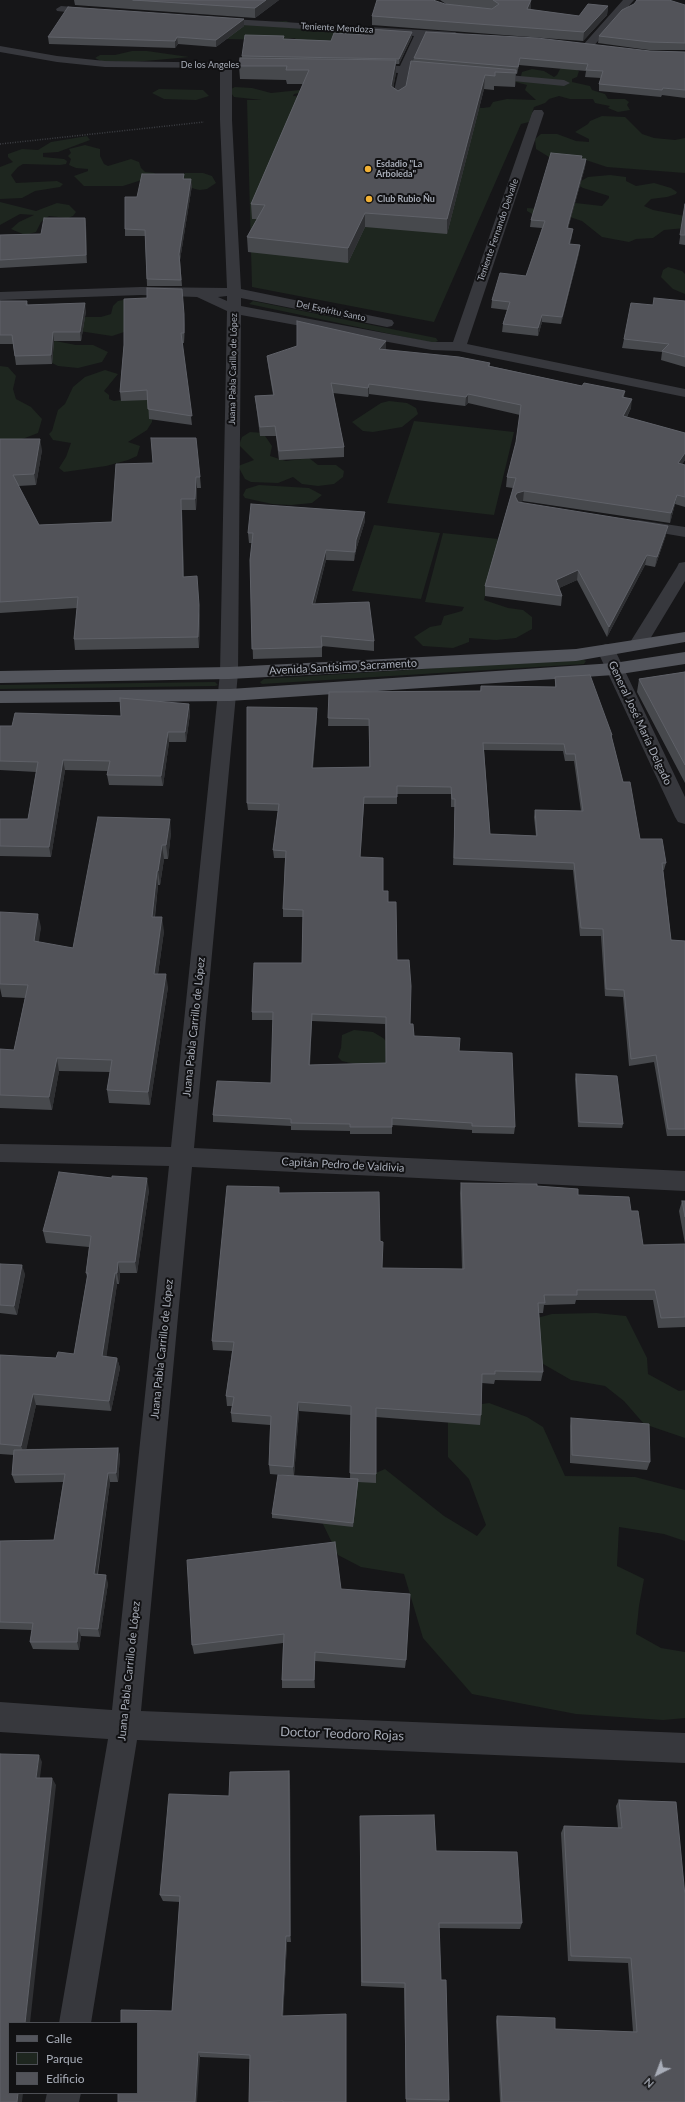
<!DOCTYPE html>
<html>
<head>
<meta charset="utf-8">
<style>
  body { margin:0 }
  #map { position:relative; width:685px; height:2102px; overflow:hidden; background:#161618; font-family:Lato,sans-serif }
  canvas { display:block }
  .legend { position:absolute; left:8px; top:2022px; width:130px; height:72px; box-sizing:border-box; background:#111113; border:1px solid #4d4f55; margin:0; padding:5px 7px; list-style:none; font-size:12px; color:#a8adb8 }
  .legend li { display:flex; align-items:center; gap:8px; height:20px }
  .legend b { width:20px; border:1px solid #4d4f55 }
  .north { position:absolute; left:637px; top:2054px; width:40px; height:40px; -webkit-text-stroke:3px #111113; paint-order:stroke; rotate:222deg; font-size:11px; font-weight:700; line-height:16px; text-align:center; color:#a8adb8 }
  .north::after { content:''; display:block; margin:auto; width:14px; height:18px; background:#a8adb8; clip-path:polygon(50% 0,100% 100%,50% 72%,0 100%) }
</style>
</head>
<body>
<div id="map">
<canvas width="685" height="2102"></canvas>
<ul class="legend">
<li><b style="height:5px;background:#53555c"></b>Calle</li>
<li><b style="height:11px;background:#1e261f"></b>Parque</li>
<li><b style="height:11px;background:#525359"></b>Edificio</li>
</ul>
<div class="north">N</div>
</div>
<script>
const g = document.querySelector('canvas').getContext('2d');
g.lineJoin = 'round';
function fillPath(path, color) { g.fillStyle = color; g.fill(path, 'evenodd'); }
const poly = rows => new Path2D(rows.map(r => 'M' + r).join(''));
function stroke(path, color, width, dash) { g.strokeStyle = color; g.lineWidth = width; g.lineCap = dash ? 'butt' : 'round'; g.setLineDash(dash || []); g.stroke(path); }
function drawText(font, color, halo, rows, align = 'center') {
  g.font = font + ' Lato,sans-serif'; g.lineWidth = 4; g.setLineDash([]); g.textBaseline = 'middle'; g.strokeStyle = halo; g.fillStyle = color; for (const [text, x, y, turn = 0] of rows) {
    g.save(); g.translate(x, y); g.rotate((+turn || 0) * Math.PI / 180); g.textAlign = isNaN(turn) ? turn : align; if (halo) g.strokeText(text, 0, 0); g.fillText(text, 0, 0); g.restore();
  }
}
fillPath(poly([
  [286,21,313,32,332,29,354,32,356,39,306,44,294,38,271,40,226,39,182,22,261,23],
  [132,51,147,51,189,57,134,62,101,61,95,58,100,55,115,55],
  [564,67,573,68,579,71,577,77,572,79,572,82,590,86,592,90,605,94,608,99,625,99,629,102,627,105,630,110,618,112,608,108,610,106,595,103,593,99,570,99,559,96,549,99,545,103,534,107,529,122,521,124,434,322,252,287,247,100,262,100,234,97,229,90,235,87,252,88,271,93,300,90,304,92,294,94,293,96,483,108,490,107,493,102,507,99,536,100,525,90,527,85,512,81,515,78,521,76,522,72,532,69,544,71,554,77,557,75,560,69],
  [159,89,203,90,209,96,196,100,164,99,152,93],
  [602,116,625,117,642,134,654,138,675,140,685,138,685,173,607,167,577,157,563,158,549,157,536,149,535,139,541,134,557,134,576,141,589,142,589,139,575,132,588,124,590,121],
  [87,136,90,140,58,152,43,153,43,157,64,159,67,161,66,164,60,165,23,164,18,167,11,175,16,183,57,181,63,184,60,187,35,191,22,198,0,199,0,167,13,162,8,157,8,154,22,149,38,150,51,142],
  [85,145,100,149,100,156,104,164,108,166,131,159,139,162,141,168,145,172,155,173,154,176,123,186,84,186,74,176,88,171,88,169,76,168,69,165,71,159,68,156,71,153,69,149],
  [185,173,203,173,212,176,216,183,207,189,200,190,195,189,187,186,178,176],
  [610,175,626,177,626,181,636,186,654,183,671,188,677,192,676,194,667,197,651,199,644,206,653,210,685,216,685,228,664,230,653,238,636,239,629,242,602,237,582,221,570,217,534,215,527,211,527,208,541,209,558,201,602,206,609,198,609,196,583,188,576,184,588,177],
  [0,202,36,211,57,203,69,205,76,212,73,216,68,218,49,216,41,222,36,232,25,235,11,229,19,222,34,215,20,214,0,225],
  [668,267,682,271,685,274,685,294,673,289,661,277,663,270],
  [128,299,130,330,112,336,79,331,74,317,101,317,111,314,113,306,118,301],
  [253,301,436,338,438,341,433,343,249,304],
  [55,341,76,345,93,345,108,352,102,362,78,368,58,366,46,360,48,345],
  [0,366,8,367,16,376,13,389,16,399,31,407,42,419,38,433,17,441,0,442],
  [105,370,118,374,104,391,109,395,109,399,114,401,143,397,154,402,152,422,147,430,128,442,140,446,137,456,128,460,106,466,64,472,59,468,66,457,71,443,53,440,49,434,52,431,58,410,65,404,73,387,85,377],
  [389,401,407,403,416,408,418,414,402,427,373,432,363,431,352,422,381,403],
  [414,421,514,432,494,515,387,503],
  [250,432,263,433,272,446,270,456,286,461,309,458,318,465,336,465,344,471,343,477,334,484,318,486,302,484,293,477,278,483,251,482,245,479,238,466,254,460,239,445,242,437],
  [259,485,309,488,322,495,312,503,291,505,272,504,245,498,243,495,246,489],
  [374,525,440,533,421,599,352,591],
  [443,533,498,539,484,600,508,608,523,610,532,617,532,629,516,638,496,640,469,638,469,642,453,648,423,646,414,637,430,627,441,625,444,616,462,611,464,607,425,602],
  [582,659,586,661,584,664,262,684,260,682,264,679],
  [215,682,218,685,215,686,0,689,0,685],
  [354,1030,373,1032,383,1038,386,1041,393,1066,355,1064,342,1061,338,1057,341,1048,342,1035],
  [596,1313,626,1316,647,1358,648,1374,679,1391,685,1390,685,1438,644,1424,624,1401,605,1386,571,1380,538,1361,529,1320,552,1314],
  [489,1403,527,1417,543,1427,565,1476,635,1477,685,1490,685,1541,664,1534,619,1527,617,1566,644,1579,639,1606,636,1634,661,1648,685,1652,685,1718,663,1720,576,1714,472,1694,423,1638,404,1574,361,1567,338,1555,321,1520,344,1487,385,1469,444,1516,477,1536,486,1525,469,1479,448,1457,448,1409]
]), '#1e261f');
stroke(poly([
  [0,144,204,122]
]), '#3d3f44', 1.5, [1, 1.5]);
fillPath(poly([
  [623,0,634,0,591,49,583,49,581,47,583,45,623,0],
  [61,6,96,9,101,12,96,15,57,11,56,9,61,6],
  [214,18,455,32,460,35,455,38,425,37,411,67,439,69,445,72,439,75,409,74,404,100,398,104,392,100,398,73,366,71,360,68,366,65,400,66,414,36,210,23,209,21,214,18],
  [0,46,57,56,105,61,244,63,246,65,244,67,232,68,232,120,241,289,387,319,392,320,394,323,392,326,387,327,241,298,241,306,432,342,453,342,532,113,534,110,542,110,544,113,467,344,685,389,685,397,459,351,432,350,241,315,238,673,194,1148,685,1171,685,1191,192,1167,141,1711,685,1733,685,1763,137,1740,91,2023,59,2023,108,1739,0,1732,0,1702,112,1710,169,1166,0,1162,0,1144,171,1147,220,673,227,311,197,297,141,295,0,300,0,292,141,287,227,288,220,120,220,68,105,67,57,62,0,52,0,46],
  [227,296,227,301,218,297,227,296],
  [486,73,564,80,570,83,564,86,482,78,480,76,486,73],
  [638,520,685,527,685,537,632,528,630,525,632,522,638,520],
  [685,562,685,581,647,644,644,648,638,649,632,648,629,644,677,567,679,563,685,562],
  [606,644,612,646,615,650,685,797,685,824,678,822,675,817,597,650,600,646,606,644],
  [47,2093,81,2093,79,2102,45,2102,47,2093]
]), '#37383d');
fillPath(poly([
  [685,632,685,642,576,661,229,679,0,683,0,671,229,667,576,649,685,632],
  [685,652,685,664,614,675,230,701,0,703,0,691,230,689,614,663,685,652]
]), '#53555c');
fillPath(poly([
  [74,0,279,0,255,18,75,5],
  [440,0,530,0,531,10,579,16,608,6,607,15,583,41,372,25,372,16,446,4],
  [685,5,685,50,649,50,598,43,599,36],
  [244,26,216,47,178,44,175,48,49,44,48,37],
  [412,37,399,64,396,64,396,73,393,88,398,91,406,86,413,61,414,58,650,51,685,52,685,98,662,95,661,97,599,91,599,84,601,78,585,77,586,71,519,65,517,74,516,74,515,87,494,86,494,90,484,89,447,234,365,227,348,263,248,252,247,237,257,219,252,219,251,204,303,84,287,84,286,80,240,79,239,66,242,56,284,39,331,41],
  [581,159,586,159,585,167,568,228,572,236,570,244,580,245,579,253,561,324,542,322,538,336,502,332,503,324,507,310,491,308,492,300,526,276,542,228,530,227,531,220],
  [184,174,184,179,192,185,180,260,182,286,147,286,145,236,125,236,125,229,137,197],
  [685,204,685,245,679,244],
  [85,218,86,225,87,263,0,268,0,235,41,234],
  [0,301,27,301,28,305,86,311,81,341,54,341,52,364,16,365,13,344,0,344],
  [685,301,685,367,661,360,662,352,622,348,624,339,653,305],
  [185,323,184,343,182,343,192,425,149,419,148,400,121,401,120,392,124,345],
  [386,341,386,350,490,363,490,366,582,386,625,391,624,397,631,408,627,417,685,433,685,460,682,464,685,465,685,507,675,504,670,523,523,501,519,502,666,535,655,567,645,565,607,637,577,580,559,588,562,596,561,606,485,596,485,586,513,488,506,487,507,477,516,442,520,415,468,403,465,406,369,394,368,397,333,393,344,447,344,457,279,460,276,436,260,436,256,405,255,396,273,395,268,365,267,356],
  [0,439,42,450,36,485,18,486,39,525,112,522,116,464,200,477,201,488,197,488,196,510,182,510,184,577,200,616,199,648,75,650,74,639,77,608,0,613],
  [365,512,365,521,356,550,354,561,326,560,315,604,374,641,374,651,322,646,322,657,253,659,250,560,252,543,249,543,248,533],
  [685,672,685,783,637,692,639,679],
  [555,677,612,735,612,739,623,782,640,839,666,863,664,870,663,870,671,940,685,941,685,1136,667,1136,654,1062,629,1066,623,997,605,996,601,936,580,936,573,870,453,865,455,807,451,807,451,794,397,794,397,804,364,804,360,857,383,891,388,902,397,960,410,1024,414,1036,459,1051,515,1127,514,1134,472,1133,472,1130,392,1125,392,1134,350,1134,350,1131,291,1130,291,1126,213,1122,213,1115,271,1083,273,1020,252,1020,252,1012,302,963,303,917,283,917,283,909,285,858,274,858,273,850,278,811,248,810,247,803,317,716,313,768,369,767,369,726,328,726,329,692,480,691,481,686,555,687],
  [484,750,563,751,565,761,574,761,581,811,535,810,534,817,536,836,490,834],
  [312,1021,385,1024,386,1063,310,1065],
  [189,704,190,714,186,742,169,742,163,786,109,785,107,775,108,771,65,770,51,857,0,856,0,819,28,819,36,772,0,770,0,726,12,726,121,716],
  [171,832,168,859,164,859,160,885,158,885,155,917,164,931,158,974,168,987,150,1105,109,1103,107,1090,110,1072,59,1071,52,1110,0,1108,0,1049,14,1050,25,998,2,997,0,988,0,984,41,927,38,942,73,948],
  [576,1074,623,1124,622,1128,578,1127,575,1079],
  [461,1183,537,1186,578,1195,631,1211,643,1245,685,1244,679,1211,682,1201,685,1201,685,1327,658,1328,653,1300,576,1300,575,1304,544,1305,543,1313,539,1313,543,1372,541,1381,495,1380,494,1384,482,1383,481,1415,480,1425,376,1417,376,1483,358,1482,353,1527,272,1518,272,1514,350,1479,351,1415,299,1411,294,1476,270,1474,269,1465,270,1425,232,1422,231,1413,232,1406,227,1406,226,1396,232,1351,213,1350,212,1341,280,1193,380,1241,382,1268,462,1269,460,1193],
  [149,1190,137,1273,120,1273,119,1284,117,1284,106,1357,117,1358,120,1368,111,1411,36,1405,26,1449,118,1448,120,1456,118,1482,110,1482,98,1574,108,1583,100,1637,81,1636,79,1650,33,1649,30,1642,32,1630,0,1629,0,1541,54,1540,63,1482,15,1483,12,1475,14,1455,0,1454,0,1355,56,1358,74,1354,87,1277,86,1273,89,1247,46,1243,43,1231],
  [0,1264,25,1274,17,1315,0,1313],
  [571,1418,650,1462,647,1470,570,1463,570,1426],
  [341,1589,406,1660,405,1668,315,1661,315,1688,282,1688,282,1680,283,1643,194,1654,192,1645],
  [289,1771,290,1779,291,1942,287,1942,283,2016,346,2102,249,2102,250,2059,200,2057,172,2011,180,1902,163,1901,160,1895,229,1796],
  [619,1800,685,2102,500,2102,496,2021,497,2016,555,2029,633,2032,628,1963,568,1961,561,1833,564,1826,618,1828,616,1806],
  [360,1823,436,1851,522,1923,520,1929,439,1928,441,1980,449,2100,449,2102,406,2102,404,1988,361,1986]
]), '#47494d');
fillPath(poly([
  [266,0,279,0,255,18,255,8],
  [531,0,531,9,527,9],
  [608,6,607,15,583,41,584,32],
  [244,19,244,26,216,47,216,40],
  [412,32,412,37,399,64,399,59],
  [177,37,178,44,175,48,175,41],
  [520,58,519,65,517,74,518,67],
  [396,60,396,73,391,100,391,86],
  [516,70,515,83,515,87,516,73],
  [485,75,484,89,447,234,447,219],
  [586,159,585,167,566,236,567,228],
  [191,179,192,185,180,260,179,254],
  [365,213,365,227,348,263,348,248],
  [85,218,86,225,87,263,86,255],
  [573,229,572,236,568,252,569,244],
  [580,245,579,253,561,324,562,317],
  [85,303,86,311,81,341,80,332],
  [184,314,185,323,184,343],
  [542,315,542,322,538,336,538,328],
  [53,332,54,341,52,364,51,355],
  [386,341,386,350,379,349],
  [369,384,369,394,368,397,368,388],
  [468,394,468,403,465,406,466,397],
  [632,399,631,408,622,426,623,416],
  [40,439,42,450,36,485,34,474],
  [685,453,685,460,677,473,678,463],
  [196,477,197,488,196,510,195,499],
  [524,491,523,501,517,503,515,496,517,493],
  [677,495,675,504,670,523,671,513],
  [181,499,182,510,184,588,183,577],
  [365,512,365,521,356,550,354,561,356,540],
  [668,526,666,535,655,567,657,557],
  [326,550,326,560,312,614,312,604],
  [647,555,645,565,607,637,609,627],
  [578,570,577,580,555,590,556,580],
  [199,605,200,616,199,648,198,637],
  [189,704,190,714,186,742,185,732],
  [317,708,317,716,312,775,312,768],
  [168,732,169,742,163,786,161,776],
  [63,760,65,770,51,857,49,847],
  [364,797,364,804,360,865,360,857],
  [170,819,171,832,168,859,166,845],
  [162,845,164,859,160,885,158,871],
  [157,871,158,885,153,930,152,917],
  [38,914,41,927,37,955,34,941],
  [162,917,164,931,156,987,154,974],
  [166,974,168,987,150,1105,148,1092],
  [312,1014,312,1021,309,1072,309,1065],
  [57,1058,59,1071,52,1110,49,1097],
  [147,1178,149,1190,137,1273,135,1262],
  [118,1262,120,1273,119,1284,117,1273],
  [22,1265,25,1274,17,1315,14,1306],
  [115,1273,117,1284,105,1367,102,1356],
  [117,1358,120,1368,111,1411,109,1401],
  [33,1394,36,1405,25,1456,21,1446],
  [298,1402,299,1411,294,1476,293,1467],
  [118,1448,120,1456,118,1482,116,1473],
  [108,1473,110,1482,96,1582,94,1574],
  [358,1479,358,1483,353,1527,353,1523],
  [106,1575,108,1583,100,1637,98,1629],
  [78,1628,81,1636,79,1650,77,1642],
  [315,1652,315,1688,314,1680],
  [39,1755,42,1762,39,1785,36,1778],
  [289,1771,290,1779,291,1942,290,1936],
  [52,1778,56,1785,30,2023,25,2023],
  [286,1936,287,1942,283,2020,282,2016],
  [198,2052,200,2057,197,2102,195,2102],
  [18,2093,23,2093,22,2102,17,2102]
]), '#2f3033');
const building = poly([
  [133,0,266,0,255,8,133,0],
  [377,0,433,0,445,4,492,9,499,4,493,0,531,0,527,9,579,16,588,4,608,6,584,32,372,16,377,0],
  [637,0,669,0,685,5,685,43,650,42,599,36,622,10,634,4,637,0],
  [68,7,244,19,216,40,177,37,175,41,48,37,68,7],
  [369,29,412,32,399,59,242,56,245,35,284,36,283,39,331,41,334,33,367,35,369,29],
  [426,32,537,38,650,51,685,52,685,90,663,88,662,90,599,84,603,71,586,70,588,64,520,58,518,67,414,58,426,32],
  [240,58,396,60,391,86,398,91,406,86,411,61,516,70,516,73,495,72,495,76,485,75,447,219,365,213,348,248,247,237,265,205,251,204,309,70,286,70,287,66,239,66,240,58],
  [551,153,582,156,581,159,586,159,567,228,573,229,569,244,580,245,562,317,542,315,538,328,503,324,510,302,492,300,500,273,526,276,545,221,531,220,551,153],
  [142,174,184,174,183,179,191,179,179,254,181,280,147,279,145,230,125,229,125,197,137,197,142,174],
  [685,204,685,235,680,235,685,204],
  [44,218,85,218,86,255,0,260,0,235,41,234,44,218],
  [147,288,182,289,184,314,184,333,181,333,192,416,148,409,147,390,120,392,124,345,124,299,147,298,147,288],
  [654,298,685,301,685,357,662,351,669,344,624,339,631,303,653,305,654,298],
  [0,301,27,301,26,305,85,303,80,332,53,332,51,355,15,356,12,335,0,335,0,301],
  [297,321,386,341,379,349,459,357,490,363,488,366,582,386,584,383,625,391,622,397,632,399,623,416,685,433,685,453,678,463,685,465,685,497,677,495,671,513,524,491,517,493,515,496,518,502,668,526,657,557,647,555,609,627,578,570,556,580,562,596,485,586,516,478,507,477,516,442,521,405,468,394,466,397,369,384,368,388,331,383,344,447,279,451,275,426,260,427,255,396,274,395,267,356,297,346,297,321],
  [151,438,196,438,200,477,196,477,195,499,181,499,183,577,197,576,199,605,198,637,74,639,78,597,0,602,0,439,40,439,34,474,13,475,39,525,112,522,116,464,153,463,151,438],
  [251,504,365,512,356,540,355,552,326,550,312,604,369,602,374,641,321,636,322,647,252,649,250,560,253,533,248,533,251,504],
  [685,672,685,765,639,679,685,672],
  [590,675,612,735,611,735,623,782,630,782,640,839,662,839,666,863,662,863,671,940,685,941,685,1129,668,1129,656,1055,631,1059,624,990,606,989,603,929,581,928,574,863,454,858,455,799,452,799,451,787,397,786,397,797,364,797,360,857,383,858,383,891,388,891,388,902,396,902,397,960,409,960,411,986,410,1024,413,1024,414,1036,460,1038,459,1051,512,1053,515,1127,472,1126,472,1123,392,1118,392,1127,350,1127,350,1124,291,1123,291,1119,213,1115,217,1081,271,1083,273,1012,252,1012,254,963,302,963,303,910,283,909,286,851,273,850,279,804,247,803,247,707,317,708,312,768,370,767,369,719,328,718,329,692,481,691,481,686,556,687,555,677,590,675],
  [483,743,564,744,566,754,575,754,583,811,535,810,537,836,490,834,483,743],
  [312,1014,386,1017,386,1063,309,1065,312,1014],
  [120,698,189,704,185,732,168,732,161,776,107,775,110,761,63,760,49,847,0,846,0,819,28,819,38,762,0,761,0,726,12,726,15,713,121,716,120,698],
  [98,817,170,819,166,845,162,845,158,871,157,871,152,917,162,917,154,974,166,974,148,1092,107,1090,112,1060,57,1058,49,1097,0,1095,0,1049,14,1050,28,985,0,984,0,912,38,914,34,941,73,948,98,817],
  [576,1074,617,1076,623,1124,579,1122,576,1074],
  [59,1172,112,1178,112,1176,147,1178,135,1262,118,1262,117,1273,115,1273,102,1356,117,1358,109,1401,33,1394,21,1446,0,1444,0,1355,56,1358,58,1352,74,1354,88,1273,86,1273,91,1236,43,1231,59,1172],
  [461,1183,537,1184,537,1186,578,1189,578,1195,629,1197,631,1211,638,1211,643,1245,685,1244,685,1317,661,1318,655,1290,577,1290,577,1295,544,1295,545,1303,538,1303,543,1372,495,1371,495,1374,482,1374,481,1415,376,1408,376,1474,350,1473,351,1406,298,1402,293,1467,269,1465,271,1416,231,1413,234,1397,226,1396,234,1342,212,1341,227,1186,279,1187,279,1193,379,1192,380,1241,383,1242,382,1268,464,1269,461,1183],
  [682,1201,685,1201,685,1217,682,1201],
  [0,1264,22,1265,14,1306,0,1305,0,1264],
  [571,1418,649,1424,650,1462,572,1455,571,1418],
  [118,1448,116,1473,108,1473,94,1574,106,1575,98,1629,78,1628,77,1642,30,1642,33,1623,0,1622,0,1541,54,1540,65,1474,12,1475,14,1450,118,1448],
  [278,1475,358,1479,353,1523,272,1514,278,1475],
  [335,1542,341,1589,410,1594,406,1660,315,1652,314,1680,282,1680,284,1634,192,1645,187,1560,335,1542],
  [0,1754,39,1755,36,1778,52,1778,25,2023,9,2023,9,2093,18,2093,17,2102,0,2102,0,1754],
  [289,1771,290,1936,286,1936,282,2016,346,2014,346,2102,283,2102,283,2101,249,2102,250,2055,198,2052,195,2102,118,2102,118,2093,137,2093,137,2023,121,2023,121,2010,172,2011,180,1896,160,1895,169,1794,229,1796,230,1772,289,1771],
  [619,1800,676,1802,685,1896,685,2102,502,2102,497,2016,555,2018,555,2029,637,2032,631,1958,571,1956,564,1826,622,1828,619,1800],
  [434,1815,436,1851,517,1852,522,1923,439,1923,441,1980,446,1980,449,2100,406,2099,405,1983,362,1982,360,1816,434,1815]
]);
fillPath(building, '#525359');
stroke(building, '#5f6168', 1);
for (const [x, y, r, color] of [
  [368,169,4,"#f2b134"],
  [369,199,4,"#f2b134"]
]) { const dot = new Path2D(); dot.arc(x, y, r, 0, 2 * Math.PI); g.fillStyle = color; g.fill(dot); stroke(dot, '#111113', 1.5); }
drawText('9px', '#a8adb8', '#111113', [
  ["Teniente Mendoza",337,28,3],
  ["De los Angeles",210,65],
  ["Teniente Fernando Delvalle",498,230,-71],
  ["Del Espíritu Santo",331,311,12],
  ["Juana Pabla Carillo de López",233,369,-89]
]);
drawText('bold 9px', '#a8adb8', '#111113', [
  ["Esdadio \"La",376,164],
  ["Arboleda\"",376,174],
  ["Club Rubio Ñu",377,199]
], 'left');
drawText('11px', '#a8adb8', '#111113', [
  ["Avenida Santísimo Sacramento",343,667,-3],
  ["General José María Delgado",640,723,65],
  ["Juana Pabla Carrillo de López",194,1027,-84],
  ["Capitán Pedro de Valdivia",343,1165,3],
  ["Juana Pabla Carrillo de López",162,1349,-84],
  ["Juana Pabla Carrillo de López",129,1671,-84]
]);
drawText('13px', '#a8adb8', '#111113', [
  ["Doctor Teodoro Rojas",342,1734,2]
]);
</script>
</body>
</html>
